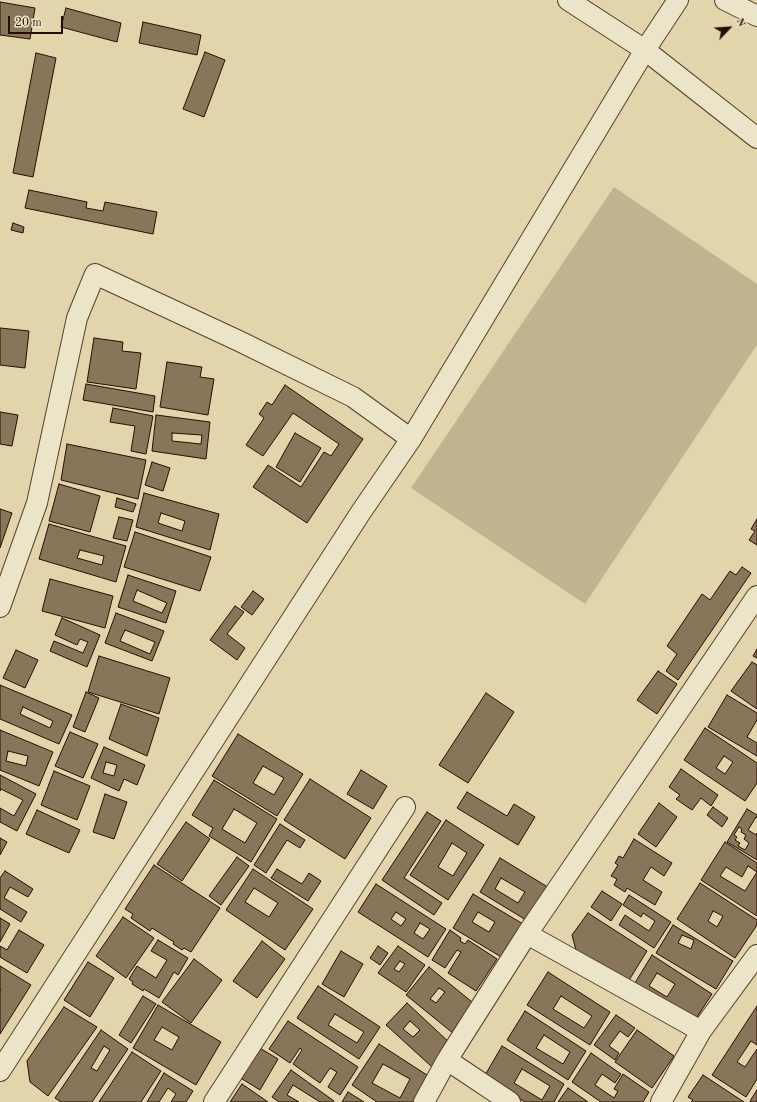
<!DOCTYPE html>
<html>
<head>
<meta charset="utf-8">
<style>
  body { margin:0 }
  #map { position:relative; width:757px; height:1102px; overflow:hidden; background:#e2d5ac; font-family:"Old Standard TT",serif }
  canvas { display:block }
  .north { position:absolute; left:709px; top:8px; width:40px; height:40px; -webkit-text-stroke:3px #ece4c9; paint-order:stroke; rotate:65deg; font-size:11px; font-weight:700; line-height:16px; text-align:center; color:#280e00 }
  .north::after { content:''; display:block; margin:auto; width:14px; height:18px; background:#280e00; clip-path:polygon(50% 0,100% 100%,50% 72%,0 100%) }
  .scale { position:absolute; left:8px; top:16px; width:55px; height:18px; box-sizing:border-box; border:2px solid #280e00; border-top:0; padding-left:5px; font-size:12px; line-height:14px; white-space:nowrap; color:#280e00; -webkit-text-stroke:3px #ece4c9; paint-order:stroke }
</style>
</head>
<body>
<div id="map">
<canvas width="757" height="1102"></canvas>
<div class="north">N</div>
<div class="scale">20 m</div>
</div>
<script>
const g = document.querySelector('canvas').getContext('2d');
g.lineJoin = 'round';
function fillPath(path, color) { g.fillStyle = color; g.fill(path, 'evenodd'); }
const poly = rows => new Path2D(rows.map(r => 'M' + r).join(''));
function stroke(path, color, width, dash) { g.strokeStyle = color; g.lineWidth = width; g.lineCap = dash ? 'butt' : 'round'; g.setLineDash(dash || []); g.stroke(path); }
fillPath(poly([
  [614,187,757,284,757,345,585,604,411,488]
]), '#c2b38f');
const building = poly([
  [0,2,35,8,30,39,0,35,0,2],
  [66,8,121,23,117,42,61,27,66,8],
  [143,22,201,35,197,55,139,43,143,22],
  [205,52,225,60,204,117,183,109,205,52],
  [36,53,56,58,33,177,13,173,36,53],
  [29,190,87,202,86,208,103,211,105,202,157,212,153,234,25,208,29,190],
  [13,223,24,227,23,233,11,230,13,223],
  [0,328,29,331,25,368,0,365,0,328],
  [94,338,123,342,122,351,141,353,136,389,87,382,94,338],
  [167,362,202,367,200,377,214,379,208,415,160,407,167,362],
  [86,384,155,396,153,412,83,400,86,384],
  [285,385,363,439,307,523,253,487,268,465,301,487,324,452,331,456,339,444,293,413,263,456,246,445,264,418,259,414,267,402,272,405,285,385],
  [113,408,153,416,146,454,131,451,135,426,110,422,113,408],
  [0,412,18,415,12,446,0,444,0,412],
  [156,415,210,422,206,459,152,451,156,415],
  [172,433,202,435,201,444,172,441,172,433],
  [295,433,321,448,300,482,276,467,295,433],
  [67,444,146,460,138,499,61,480,67,444],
  [152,462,170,468,163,491,145,485,152,462],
  [59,484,100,496,90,532,49,521,59,484],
  [144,493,219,514,210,550,136,527,144,493],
  [161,513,185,521,182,531,158,523,161,513],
  [117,498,136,504,133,512,115,507,117,498],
  [0,509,12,513,0,548,0,509],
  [119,517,133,520,127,541,113,538,119,517],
  [757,519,757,545,749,540,755,531,751,529,757,519],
  [49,524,126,546,116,582,39,559,49,524],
  [80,550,104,556,102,565,77,558,80,550],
  [135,532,211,557,200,591,124,567,135,532],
  [742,567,751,573,678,680,666,671,677,654,667,646,702,594,710,600,730,571,736,575,742,567],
  [128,575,176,591,166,623,118,607,128,575],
  [137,590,167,603,162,613,133,601,137,590],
  [50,579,113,596,105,628,42,611,50,579],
  [253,591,264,599,252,615,241,607,253,591],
  [235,606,244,612,227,634,245,648,237,660,210,640,235,606],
  [116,613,164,631,152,661,105,643,116,613],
  [125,630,155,642,150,654,120,641,125,630],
  [62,618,100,635,87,667,50,651,54,641,83,653,88,642,80,639,77,645,55,635,62,618],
  [757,649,757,658,753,656,757,649],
  [16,650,38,660,25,688,3,678,16,650],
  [99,656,170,678,159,714,88,692,99,656],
  [752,662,757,665,757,709,731,691,752,662],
  [658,671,677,684,657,714,637,700,658,671],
  [0,685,72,715,59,744,0,719,0,685],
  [23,707,53,721,50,728,20,714,23,707],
  [86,692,99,698,85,732,73,727,86,692],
  [486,693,514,712,468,783,439,765,486,693],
  [727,695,757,713,757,720,747,737,757,743,757,756,708,727,727,695],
  [121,704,159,718,147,756,109,739,121,704],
  [705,728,757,763,757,783,745,801,684,760,705,728],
  [724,756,733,762,725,774,716,768,724,756],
  [0,730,53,752,39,786,0,770,0,730],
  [8,751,28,756,26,766,6,761,8,751],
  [70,732,98,744,83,778,55,766,70,732],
  [238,734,303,774,277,816,212,776,238,734],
  [263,766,284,778,274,795,253,783,263,766],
  [104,747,145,765,137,785,124,779,119,791,91,778,104,747],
  [106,762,117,765,114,776,103,773,106,762],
  [681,769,718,795,711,806,701,798,692,810,676,799,680,795,669,787,681,769],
  [361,770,387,786,373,809,347,794,361,770],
  [54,771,90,786,77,820,41,805,54,771],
  [0,775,36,794,17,831,0,822,0,808,14,816,23,800,1,789,0,791,0,775],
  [310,779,371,818,345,859,284,820,310,779],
  [214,780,277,819,251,862,209,836,213,828,192,815,214,780],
  [234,809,257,823,245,843,222,829,234,809],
  [467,792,507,816,514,804,535,817,518,845,457,808,467,792],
  [105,794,127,802,114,839,93,832,105,794],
  [659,803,677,817,656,847,638,834,659,803],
  [713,807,728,818,722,827,707,815,713,807],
  [747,809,757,815,757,818,756,817,748,830,756,835,757,833,757,860,727,842,747,809],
  [739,827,742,829,741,832,746,835,744,839,749,843,745,850,738,846,740,843,735,840,737,837,734,835,739,827],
  [37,810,80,830,69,853,26,834,37,810],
  [427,812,441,821,404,878,442,903,434,915,382,880,427,812],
  [446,820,484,845,448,900,410,875,446,820],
  [452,843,467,853,453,876,438,867,452,843],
  [186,822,210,839,182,881,157,864,186,822],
  [280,824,305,840,300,848,287,840,266,873,254,865,280,824],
  [0,838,7,842,0,855,0,838],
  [634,839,672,863,664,876,651,867,643,880,662,892,655,905,627,888,625,892,614,885,617,879,611,876,618,865,615,863,619,856,623,858,634,839],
  [725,842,757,863,757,916,701,880,725,842],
  [748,866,757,872,745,891,720,876,726,867,742,877,748,866],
  [237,857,249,866,221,905,209,896,237,857],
  [500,858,551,889,531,923,480,892,500,858],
  [501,878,525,892,518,903,495,889,501,878],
  [154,865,220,908,191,952,184,948,182,950,173,944,174,942,152,928,150,931,131,918,133,914,125,909,154,865],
  [253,869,313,909,285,950,226,910,253,869],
  [254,888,278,903,269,917,245,902,254,888],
  [277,869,302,884,309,873,321,881,308,901,271,878,277,869],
  [5,871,33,889,28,897,10,887,4,898,27,912,21,922,0,909,0,878,5,871],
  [700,883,757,920,757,925,735,958,677,919,700,883],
  [713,911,723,916,717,927,708,921,713,911],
  [376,884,446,929,428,957,358,912,376,884],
  [396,912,406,919,401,926,391,919,396,912],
  [420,923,430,929,423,939,414,933,420,923],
  [602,891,622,904,611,921,591,907,602,891],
  [473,894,528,927,508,961,453,928,473,894],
  [478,912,495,922,489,932,472,922,478,912],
  [629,895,671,922,654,948,619,925,625,915,649,931,655,921,643,913,641,917,623,905,629,895],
  [588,913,647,951,626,985,577,954,572,935,588,913],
  [123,917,154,938,126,978,96,956,123,917],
  [0,918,10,924,0,942,0,918],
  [673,925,733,961,716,989,656,953,673,925],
  [682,935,694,940,691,949,678,943,682,935],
  [19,930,44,945,27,973,0,957,0,946,7,950,19,930],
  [450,930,461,938,460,941,465,944,468,940,497,959,476,991,448,973,461,952,457,950,445,968,432,960,450,930],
  [158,940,188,958,178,975,174,972,159,998,144,989,143,991,132,984,133,982,129,979,137,966,156,978,167,960,151,951,158,940],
  [262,941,285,959,257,998,233,981,262,941],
  [378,946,388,953,380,965,370,958,378,946],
  [398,946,425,965,406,992,378,973,398,946],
  [400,961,405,964,399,972,394,969,400,961],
  [341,951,363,964,344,997,322,984,341,951],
  [652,955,712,994,697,1017,679,1022,630,991,652,955],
  [657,973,675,984,667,997,649,986,657,973],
  [194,959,222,980,191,1023,162,1002,194,959],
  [88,962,114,978,90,1017,64,1000,88,962],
  [0,966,31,985,0,1034,0,992,1,990,0,989,0,966],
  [429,967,477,1006,454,1034,406,995,429,967],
  [439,988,445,992,436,1003,430,999,439,988],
  [548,972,610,1012,590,1045,527,1005,548,972],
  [561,996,592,1016,584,1028,553,1009,561,996],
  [318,986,380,1027,359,1059,297,1018,318,986],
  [335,1014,364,1032,357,1043,328,1025,335,1014],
  [143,996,156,1004,131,1043,119,1035,143,996],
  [407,1003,452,1045,432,1067,386,1025,407,1003],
  [410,1021,420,1030,413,1037,403,1029,410,1021],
  [158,1005,221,1042,196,1085,133,1048,158,1005],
  [162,1027,179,1037,172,1050,154,1040,162,1027],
  [757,1006,757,1045,751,1041,737,1062,745,1067,757,1049,757,1079,746,1097,712,1075,757,1006],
  [64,1007,97,1027,48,1096,30,1082,27,1061,64,1007],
  [525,1011,586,1051,568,1080,507,1040,525,1011],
  [544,1035,570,1052,563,1064,536,1048,544,1035],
  [616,1015,635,1028,628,1037,620,1031,609,1046,619,1053,615,1060,594,1045,616,1015],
  [288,1021,358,1067,340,1095,328,1087,337,1072,330,1068,320,1083,293,1064,302,1050,300,1048,290,1063,269,1049,288,1021],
  [101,1030,128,1049,92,1102,61,1102,55,1098,101,1030],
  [104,1046,110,1050,97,1071,91,1068,104,1046],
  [637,1030,674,1056,652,1088,615,1062,637,1030],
  [379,1044,430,1077,413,1102,377,1102,352,1085,379,1044],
  [383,1064,410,1079,400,1098,372,1083,383,1064],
  [502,1046,564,1084,554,1102,525,1102,484,1077,502,1046],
  [522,1069,550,1086,542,1100,514,1083,522,1069],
  [258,1047,278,1059,260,1090,239,1077,258,1047],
  [132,1052,161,1071,141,1102,99,1102,132,1052],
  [591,1053,621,1074,615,1083,602,1074,595,1085,614,1098,618,1091,614,1089,623,1074,649,1092,643,1102,601,1102,572,1082,591,1053],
  [291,1070,334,1101,333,1102,320,1102,293,1085,287,1095,299,1102,279,1102,272,1097,291,1070],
  [164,1073,193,1091,186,1102,171,1102,176,1094,168,1088,159,1102,147,1102,164,1073],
  [703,1075,744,1102,691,1102,693,1100,688,1097,703,1075],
  [242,1084,268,1102,230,1102,242,1084],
  [568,1088,588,1102,558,1102,568,1088],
  [757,1090,757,1102,751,1102,750,1101,757,1090],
  [348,1092,364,1102,342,1102,348,1092]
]);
fillPath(building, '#897559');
stroke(building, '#280e00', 1);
const street = poly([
  [568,0,645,50,757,138],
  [725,0,757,16],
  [0,607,37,503,77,318,95,274,239,341,353,397,411,439],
  [527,934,701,1031],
  [447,1060,510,1102],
  [0,1071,361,512,411,439,645,50,678,0],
  [214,1102,405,807],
  [424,1102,447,1060,527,934,757,596],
  [661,1102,701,1031,757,955]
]);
stroke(street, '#56402b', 22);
stroke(street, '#ece4c9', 20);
</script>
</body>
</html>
